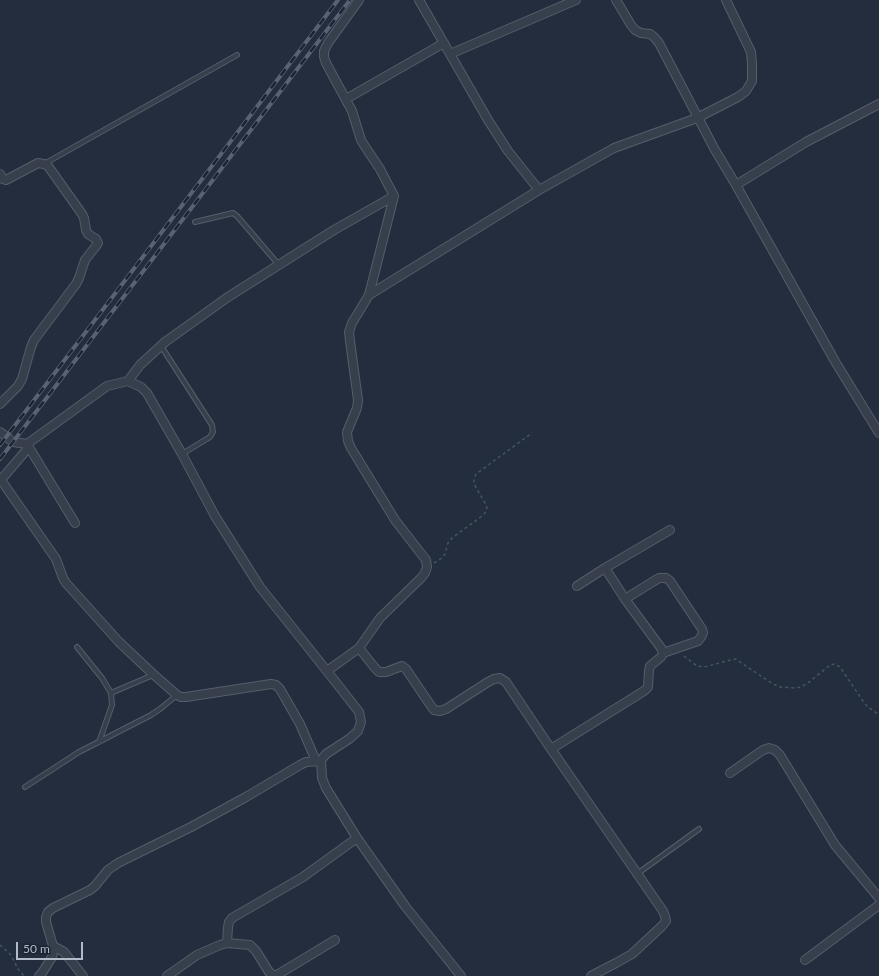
<!DOCTYPE html>
<html>
<head>
<meta charset="utf-8">
<style>
  body { margin:0 }
  #map { position:relative; width:879px; height:976px; overflow:hidden; background:#232d3d; font-family:Lato,sans-serif }
  canvas { display:block }
  .scale { position:absolute; left:16px; top:942px; width:67px; height:18px; box-sizing:border-box; border:2px solid #b2bac8; border-top:0; padding-left:5px; font-size:12px; line-height:14px; white-space:nowrap; color:#b2bac8; -webkit-text-stroke:3px #1c2432; paint-order:stroke }
</style>
</head>
<body>
<div id="map">
<canvas width="879" height="976"></canvas>
<div class="scale">50 m</div>
</div>
<script>
const g = document.querySelector('canvas').getContext('2d');
g.lineJoin = 'round';
const poly = rows => new Path2D(rows.map(r => 'M' + r).join(''));
function stroke(path, color, width, dash) { g.strokeStyle = color; g.lineWidth = width; g.lineCap = dash ? 'butt' : 'round'; g.setLineDash(dash || []); g.stroke(path); }
const lane = poly([
  [44,164,237,55],
  [195,222,233,213,237,216,279,265],
  [161,346,212,425,213,432,210,437,182,454],
  [77,647,102,678,111,693,112,705,99,742],
  [111,693,153,675],
  [25,787,79,752,151,715,160,709,177,695],
  [637,874,699,829]
]);
const street = poly([
  [359,0,328,43,324,51,324,57,326,63,352,111,361,140,364,145,380,169,394,196],
  [616,0,631,25,635,30,641,33,650,34,654,37,659,43,715,150,736,185,836,363,879,433],
  [450,54,576,0],
  [346,99,444,43],
  [0,174,3,179,6,180,38,163,44,164,48,166,82,214,84,218,86,230,88,234,96,239,98,243,96,246,85,260,79,278,76,284,34,340,31,347,22,379,18,386,0,404],
  [736,185,806,142,879,104],
  [539,190,614,148,697,118,738,97,746,91,752,81,752,64,751,52,726,0],
  [128,381,140,365,165,342,228,297,334,230,394,196,369,295,539,190,508,151,488,120,419,0],
  [0,432,13,442,27,444,34,439,107,386,128,381,141,387,147,393,182,454,215,516,260,587,338,685,359,712,361,722,358,731,349,739,326,754,321,760,322,778,326,788,357,838,405,906,461,976],
  [27,444,75,523],
  [1,480,56,559,63,578,66,583,119,642,153,674,177,695,181,697,186,697,271,684,276,685,280,689,300,724,316,761],
  [0,481,29,447],
  [577,586,605,568,670,530],
  [625,599,659,578,666,578,670,581,702,629,703,633,701,637,698,641,663,653],
  [359,648,375,668,379,672,386,672,402,666,406,669,431,706,434,710,440,711,446,709,488,682,494,679,500,678,506,682,551,749,663,911,665,916,666,921,662,926,632,954,616,963,591,976],
  [327,671,359,648,380,618,421,578,425,573,427,567,426,560,395,520,351,448,348,441,347,432,357,408,358,400,350,341,349,332,352,323,369,295],
  [551,749,644,691,648,687,649,671,650,666,661,657,663,653,661,648,625,599,605,568],
  [730,773,763,750,769,748,775,750,780,755,835,845,879,898],
  [227,943,228,927,229,922,232,918,303,877,357,838],
  [53,946,64,952,83,976],
  [805,960,879,905],
  [39,976,42,973,52,957,53,952,53,946,46,922,46,917,48,912,53,908,90,890,95,886,108,870,118,863,191,827,246,797,300,765,306,762,321,761],
  [167,976,197,955,220,945,227,943,250,945,256,951,269,972,273,975,277,975,335,940]
]);
stroke(lane, '#555d6b', 6);
stroke(street, '#555d6b', 10);
stroke(poly([
  [434,563,442,558,445,554,448,543,452,538,482,516,485,513,487,508,485,503,474,484,474,479,476,474,532,433],
  [684,656,697,666,704,667,731,660,736,659,740,662,773,684,780,687,795,688,801,687,808,683,830,665,835,664,840,667,863,701,867,706,879,715],
  [0,945,11,955,18,969,24,976]
]), '#43575b', 1.5, [3, 3]);
stroke(lane, '#373f4d', 4);
stroke(street, '#373f4d', 8);
const rail = poly([
  [0,445,338,0],
  [0,459,350,0]
]);
stroke(rail, '#586274', 4);
stroke(rail, '#1c2432', 2.5, [8]);
</script>
</body>
</html>
